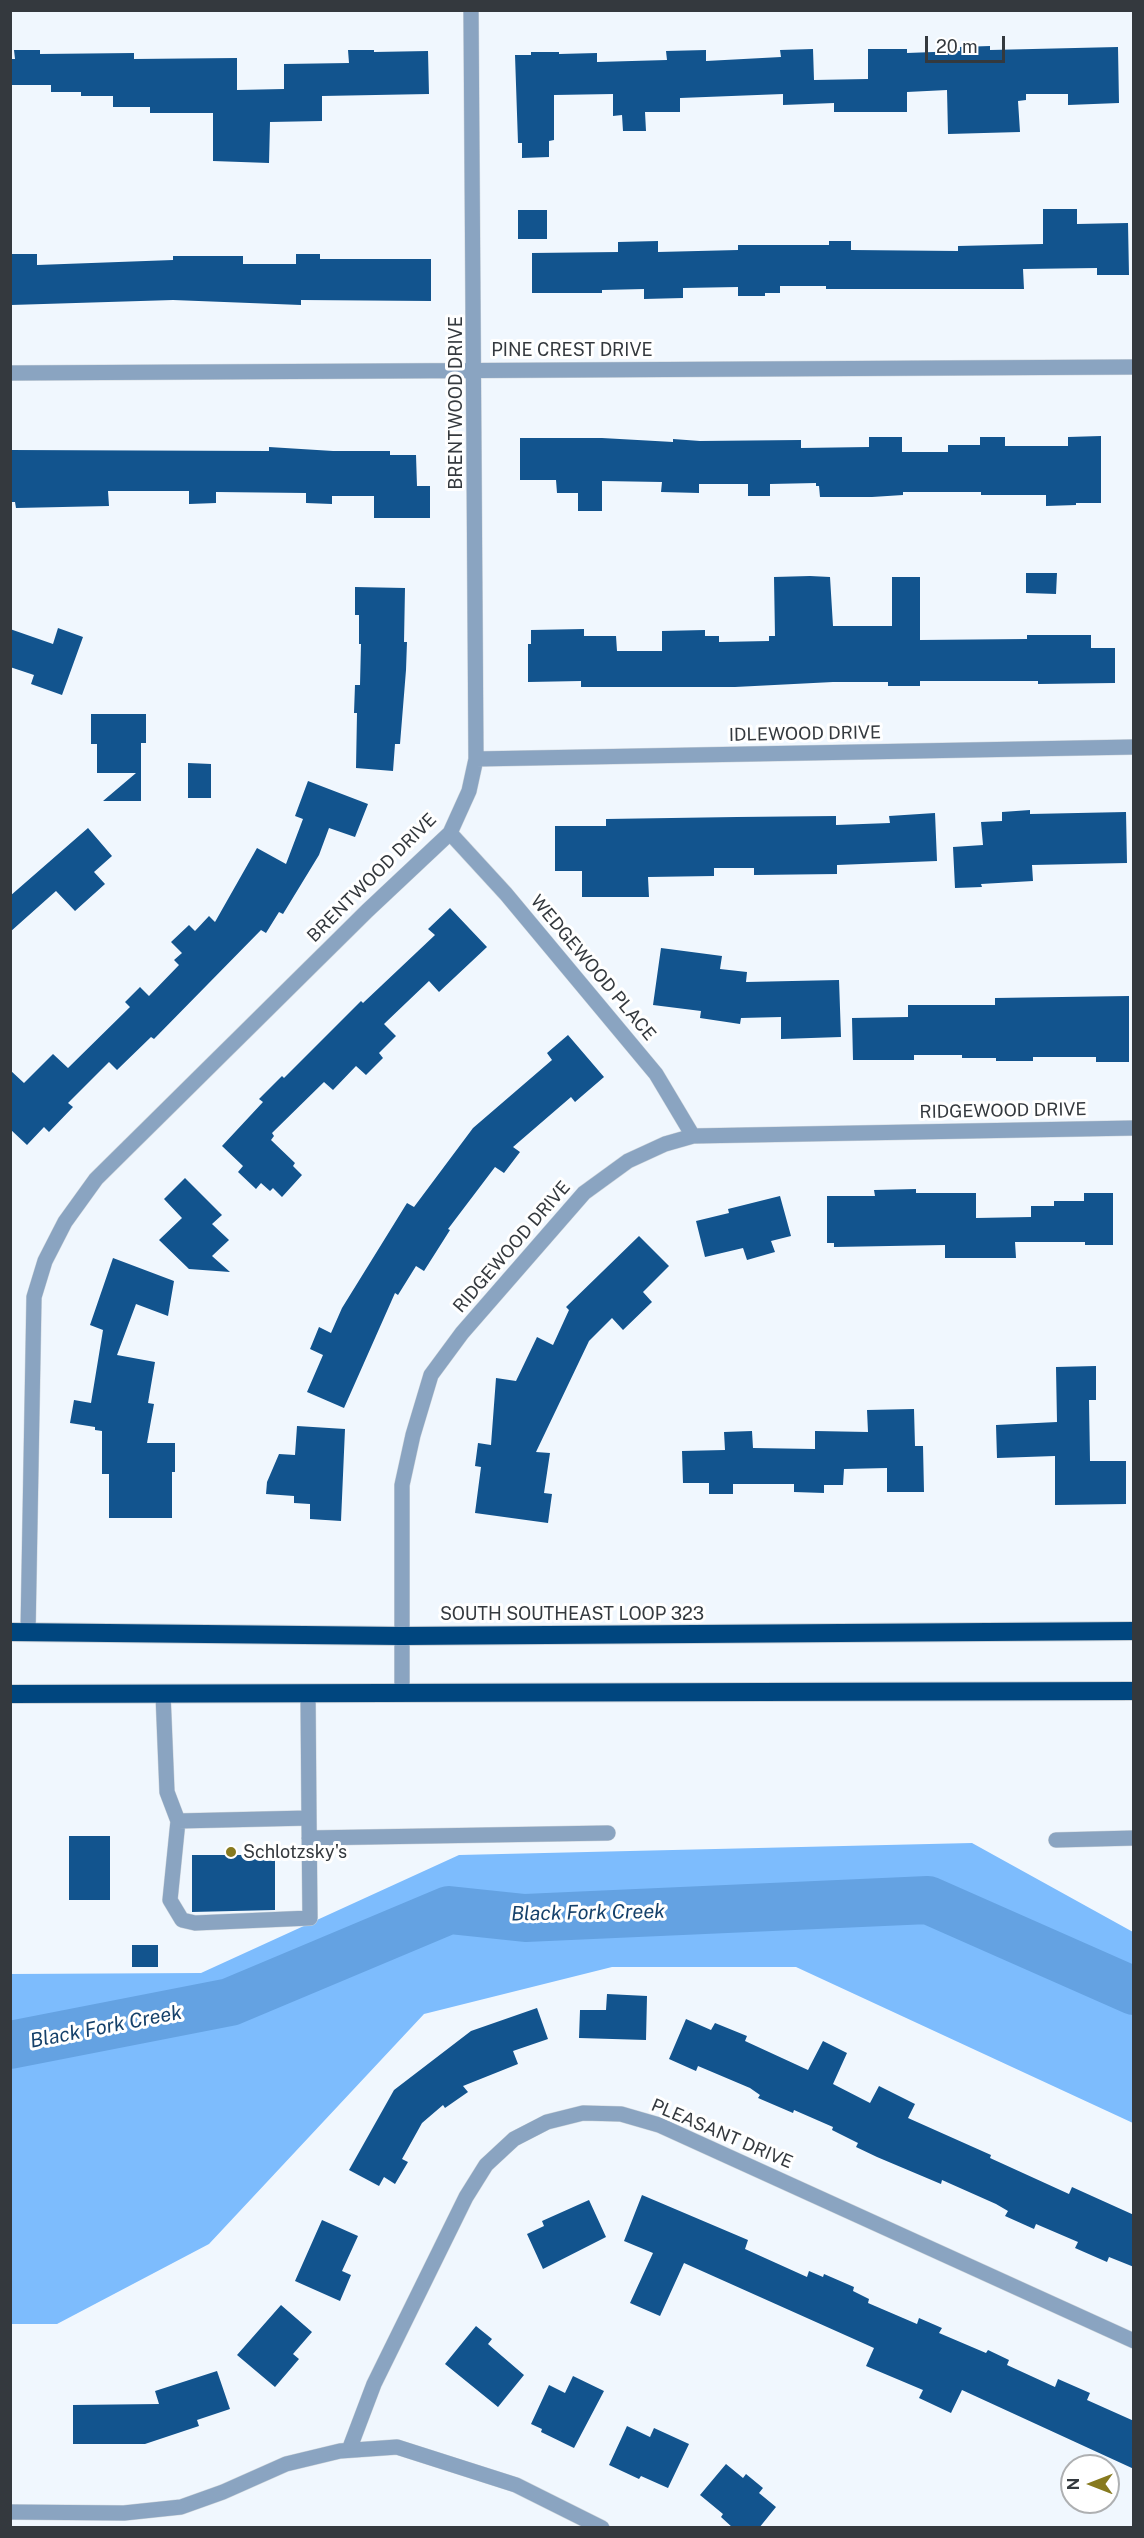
<!DOCTYPE html>
<html>
<head>
<meta charset="utf-8">
<style>
  body { margin:0 }
  #map { position:relative; width:1144px; height:2538px; overflow:hidden; background:#f0f7fe; font-family:"Public Sans",sans-serif }
  canvas { display:block }
  .frame { position:absolute; inset:0; border:12px solid #34393e; pointer-events:none }
  .north { position:absolute; left:1060px; top:2454px; width:60px; height:60px; box-sizing:border-box; background:#fff; border:2px solid #aeb0b2; border-radius:50%; rotate:270deg; font-size:16px; font-weight:700; line-height:24px; text-align:center; color:#34393e }
  .north::after { content:''; display:block; margin:auto; width:21px; height:27px; background:#877a1f; clip-path:polygon(50% 0,100% 100%,50% 72%,0 100%) }
  .scale { position:absolute; left:925px; top:36px; width:80px; height:27px; box-sizing:border-box; border:3px solid #34393e; border-top:0; padding-left:8px; font-size:18px; line-height:21px; white-space:nowrap; color:#34393e; -webkit-text-stroke:4px #fff; paint-order:stroke }
</style>
</head>
<body>
<div id="map">
<canvas width="1144" height="2538"></canvas>
<div class="frame"></div>
<div class="north">N</div>
<div class="scale">20 m</div>
</div>
<script>
const g = document.querySelector('canvas').getContext('2d');
g.lineJoin = 'round';
function fillPath(path, color) { g.fillStyle = color; g.fill(path, 'evenodd'); }
const poly = rows => new Path2D(rows.map(r => 'M' + r).join(''));
function stroke(path, color, width, dash) { g.strokeStyle = color; g.lineWidth = width; g.lineCap = dash ? 'butt' : 'round'; g.setLineDash(dash || []); g.stroke(path); }
function drawText(font, color, halo, rows, align = 'center') {
  g.font = font + ' "Public Sans",sans-serif'; g.lineWidth = 6; g.setLineDash([]); g.textBaseline = 'middle'; g.strokeStyle = halo; g.fillStyle = color; for (const [text, x, y, turn = 0] of rows) {
    g.save(); g.translate(x, y); g.rotate((+turn || 0) * Math.PI / 180); g.textAlign = isNaN(turn) ? turn : align; if (halo) g.strokeText(text, 0, 0); g.fillText(text, 0, 0); g.restore();
  }
}
fillPath(poly([
  [972,1843,1133,1932,1133,2123,796,1967,612,1967,424,2014,209,2244,57,2324,11,2324,10,1974,201,1973,459,1855]
]), '#7dbcfd');
stroke(poly([
  [10,2045,230,2002,449,1910,525,1918,928,1900,1134,1991]
]), '#64a2e2', 48);
fillPath(poly([
  [990,46,990,50,1118,47,1119,103,1068,105,1068,94,1026,94,1026,100,1018,101,1020,132,948,134,947,90,907,92,907,112,834,112,834,103,783,105,783,94,680,98,680,112,645,112,646,131,623,131,622,115,613,116,613,94,554,95,554,140,549,141,549,157,522,158,522,143,518,143,515,55,531,55,531,52,559,52,559,54,597,53,597,62,667,60,666,51,706,50,706,61,781,57,780,50,813,49,814,80,868,79,868,49,907,49,907,53,960,51,960,47],
  [14,50,40,50,40,54,134,53,134,59,237,58,237,90,284,89,284,64,349,63,348,50,374,50,374,52,428,51,429,94,322,96,322,121,270,122,269,163,213,161,213,113,150,113,150,107,113,107,113,96,81,96,81,92,51,92,51,85,10,85,10,59,15,59],
  [1043,209,1077,209,1077,224,1128,223,1129,275,1097,275,1097,268,1023,269,1024,289,826,289,826,286,780,286,780,293,765,293,765,296,738,296,738,287,683,288,683,298,644,299,644,289,602,290,602,293,532,293,532,253,618,252,618,242,658,241,658,252,738,250,738,245,829,245,829,241,851,241,851,250,958,251,958,246,1043,244],
  [518,210,547,210,547,239,518,239],
  [10,254,37,254,37,265,173,260,173,256,243,256,243,264,296,264,296,254,320,254,320,259,431,259,431,301,301,300,301,305,173,300,11,305],
  [1101,436,1101,503,1076,503,1076,505,1046,506,1046,495,981,495,981,492,903,492,903,495,872,497,820,497,819,486,816,486,816,483,770,484,770,496,748,496,748,484,699,484,699,493,661,492,662,482,602,481,602,511,578,511,578,493,557,493,556,480,520,480,520,438,602,438,673,442,673,439,700,441,801,440,801,448,869,447,869,437,902,437,902,452,948,452,948,445,980,445,980,437,1005,437,1005,446,1068,446,1068,437],
  [269,447,333,451,390,451,390,455,416,455,417,486,430,486,430,518,374,518,374,496,332,496,332,504,306,503,306,493,216,492,216,503,189,504,189,491,108,491,109,506,16,508,15,502,10,502,10,450,269,451],
  [1026,573,1057,573,1056,594,1026,593],
  [810,576,830,577,833,626,892,626,892,577,920,577,920,640,1027,639,1027,635,1091,635,1091,648,1115,648,1115,683,1038,684,1038,681,920,681,920,686,888,686,888,682,833,682,735,687,581,687,581,681,528,682,528,644,531,644,531,630,584,629,584,636,616,636,617,651,662,651,662,631,705,630,705,636,719,636,719,642,769,641,769,636,775,636,774,577],
  [355,587,405,588,404,642,407,642,406,670,400,744,395,744,393,771,356,768,357,713,354,713,355,685,360,685,361,644,359,644,359,615,355,615],
  [58,628,83,637,62,695,31,684,34,675,10,667,10,629,53,644],
  [91,714,146,714,146,743,141,743,141,801,103,801,136,773,97,773,97,744,91,744],
  [188,763,211,764,211,798,188,798],
  [308,781,368,804,355,837,329,828,319,855,283,914,279,912,266,933,261,930,154,1039,151,1037,117,1070,109,1062,68,1103,73,1107,49,1132,44,1127,27,1145,10,1129,10,1070,24,1083,53,1054,68,1068,130,1007,125,1002,140,987,149,996,179,965,174,960,182,953,171,942,189,925,195,931,209,916,215,922,257,848,286,864,303,819,295,816],
  [1030,810,1030,814,1126,812,1127,863,1032,865,1033,881,981,884,982,887,955,888,953,847,983,845,981,822,1002,821,1002,812],
  [935,813,937,861,837,865,837,874,754,875,754,868,714,868,714,876,648,877,649,897,582,897,582,871,555,871,555,826,606,826,606,819,737,817,836,816,836,825,890,823,889,816],
  [88,828,112,856,94,872,105,884,75,911,56,891,10,932,10,896],
  [450,908,487,947,439,992,429,981,384,1024,396,1036,379,1053,383,1058,366,1075,356,1066,333,1090,324,1082,272,1133,274,1136,271,1140,295,1163,293,1166,302,1175,282,1197,273,1188,270,1191,261,1183,256,1189,238,1172,243,1166,222,1146,263,1102,259,1099,282,1076,284,1078,361,1001,363,1003,435,935,428,929],
  [661,948,722,956,720,969,747,972,746,982,839,980,841,1037,781,1039,781,1017,741,1018,740,1024,700,1018,701,1011,653,1005],
  [1129,996,1129,1062,1096,1062,1096,1057,1033,1057,1033,1061,996,1061,996,1058,962,1058,962,1055,914,1055,914,1060,853,1060,852,1018,908,1017,908,1005,995,1005,995,998],
  [568,1035,604,1077,575,1102,571,1097,513,1147,520,1152,504,1173,495,1167,448,1229,450,1230,424,1271,416,1266,398,1295,395,1293,344,1408,307,1392,323,1355,310,1349,319,1327,331,1333,342,1308,407,1203,414,1207,473,1128,552,1060,547,1053],
  [185,1178,222,1215,212,1224,229,1240,212,1256,230,1272,189,1269,159,1240,182,1218,164,1199],
  [916,1189,916,1193,976,1193,976,1218,1031,1217,1031,1206,1054,1206,1054,1201,1084,1201,1084,1193,1113,1193,1113,1245,1085,1245,1085,1242,1015,1242,1016,1258,945,1258,945,1245,834,1247,834,1243,827,1243,827,1196,875,1196,874,1190],
  [780,1196,791,1236,771,1241,775,1252,747,1260,743,1248,705,1257,696,1221,729,1213,728,1209],
  [639,1236,669,1266,643,1292,652,1302,623,1330,612,1318,589,1341,536,1452,550,1453,544,1493,552,1494,548,1523,475,1513,481,1467,475,1466,478,1443,491,1445,496,1378,516,1381,537,1337,553,1345,569,1310,566,1307],
  [113,1258,174,1281,168,1316,136,1304,117,1355,155,1362,148,1403,154,1404,147,1443,175,1443,175,1472,172,1472,172,1518,109,1518,109,1474,102,1474,102,1431,95,1430,95,1427,70,1423,74,1400,91,1403,103,1330,90,1325],
  [1096,1366,1096,1400,1089,1400,1090,1461,1126,1461,1126,1504,1055,1505,1055,1456,997,1458,996,1425,1057,1422,1056,1367],
  [914,1409,915,1446,923,1446,924,1492,887,1492,887,1468,844,1469,843,1485,824,1485,824,1493,794,1492,794,1484,733,1484,733,1494,709,1494,709,1483,683,1483,682,1451,725,1450,724,1432,752,1431,753,1448,815,1449,815,1431,868,1432,867,1410],
  [297,1426,345,1429,341,1521,310,1519,310,1504,294,1503,294,1496,266,1494,267,1482,279,1454,295,1455],
  [69,1836,110,1836,110,1900,69,1900],
  [192,1855,275,1855,275,1910,192,1912],
  [132,1945,158,1945,158,1967,132,1967],
  [607,1994,647,1996,646,2040,579,2038,580,2010,606,2010],
  [537,2008,548,2039,513,2051,518,2064,463,2086,468,2092,445,2108,443,2105,422,2123,402,2159,408,2162,395,2184,384,2177,379,2186,349,2170,394,2090,471,2031],
  [686,2019,711,2030,715,2023,747,2036,745,2041,808,2070,823,2041,847,2053,833,2084,870,2103,879,2086,915,2104,908,2118,991,2155,990,2158,1069,2194,1072,2187,1134,2215,1134,2267,1109,2257,1107,2262,1075,2248,1078,2242,1036,2224,1034,2229,1005,2216,1008,2211,996,2204,942,2180,941,2184,877,2157,856,2147,858,2143,832,2130,833,2127,794,2110,793,2113,758,2098,760,2095,750,2088,698,2066,696,2071,669,2059],
  [642,2195,748,2240,745,2249,807,2277,809,2271,823,2277,824,2274,854,2287,853,2291,869,2299,868,2303,917,2324,919,2318,942,2328,939,2333,986,2353,988,2350,1009,2360,1007,2365,1055,2387,1058,2379,1090,2393,1087,2400,1134,2421,1134,2469,962,2390,951,2413,919,2398,923,2390,866,2366,874,2348,684,2263,660,2316,630,2303,653,2253,624,2241],
  [589,2200,606,2237,543,2269,527,2234,544,2226,542,2221],
  [322,2220,358,2236,342,2271,351,2275,340,2301,295,2281],
  [281,2305,312,2332,293,2354,299,2359,275,2387,237,2355],
  [476,2326,492,2339,488,2344,524,2375,498,2407,445,2364],
  [217,2371,230,2409,197,2420,199,2426,145,2444,73,2444,73,2405,159,2404,155,2391],
  [573,2376,604,2391,574,2448,541,2432,542,2429,531,2424,549,2385,565,2393],
  [627,2426,650,2437,654,2428,689,2444,668,2488,641,2476,639,2479,609,2465],
  [726,2464,743,2478,746,2474,763,2488,759,2493,776,2507,759,2528,733,2528,721,2517,723,2514,700,2495]
]), '#12548e');
const minor = poly([
  [10,373,1134,367],
  [476,759,1134,747],
  [450,833,506,894,656,1074,693,1136],
  [28,1632,34,1297,45,1261,65,1222,96,1179,367,911,450,833,469,791,476,759,471,10],
  [163,1694,167,1792,178,1821,309,1818,308,1694],
  [402,1694,402,1485,413,1435,431,1375,462,1333,584,1193,628,1161,665,1144,693,1136,1134,1128],
  [178,1821,170,1900,182,1920,195,1923,310,1918,309,1818],
  [309,1838,608,1833],
  [1056,1840,1134,1838],
  [349,2450,374,2384,466,2197,486,2165,514,2139,547,2122,583,2113,621,2114,659,2125,1134,2341],
  [10,2512,124,2513,181,2507,223,2492,286,2464,340,2451,397,2447,516,2485,602,2528]
]);
const highway = poly([
  [10,1632,401,1636,1134,1631],
  [10,1694,1134,1691]
]);
stroke(minor, '#ced5db', 16);
stroke(highway, '#ced5db', 20);
stroke(minor, '#8aa4c1', 15);
stroke(highway, '#00467f', 18);
for (const [x, y, r, color] of [
  [231,1852,6,"#877a1f"]
]) { const dot = new Path2D(); dot.arc(x, y, r, 0, 2 * Math.PI); g.fillStyle = color; g.fill(dot); stroke(dot, '#fff', 2); }
drawText('18px', '#34393e', '#fff', [
  ["PINE CREST DRIVE",572,350],
  ["BRENTWOOD DRIVE",456,403,-90],
  ["IDLEWOOD DRIVE",805,734,-1],
  ["BRENTWOOD DRIVE",372,878,-45],
  ["WEDGEWOOD PLACE",593,968,50],
  ["RIDGEWOOD DRIVE",1003,1111,-1],
  ["RIDGEWOOD DRIVE",512,1247,-49],
  ["SOUTH SOUTHEAST LOOP 323",572,1614],
  ["PLEASANT DRIVE",722,2134,23]
]);
drawText('18px', '#34393e', '#fff', [
  ["Schlotzsky's",243,1852]
], 'left');
drawText('italic 20px', '#15416b', '#fff', [
  ["Black Fork Creek",588,1913,-1],
  ["Black Fork Creek",106,2027,-11]
]);
</script>
</body>
</html>
